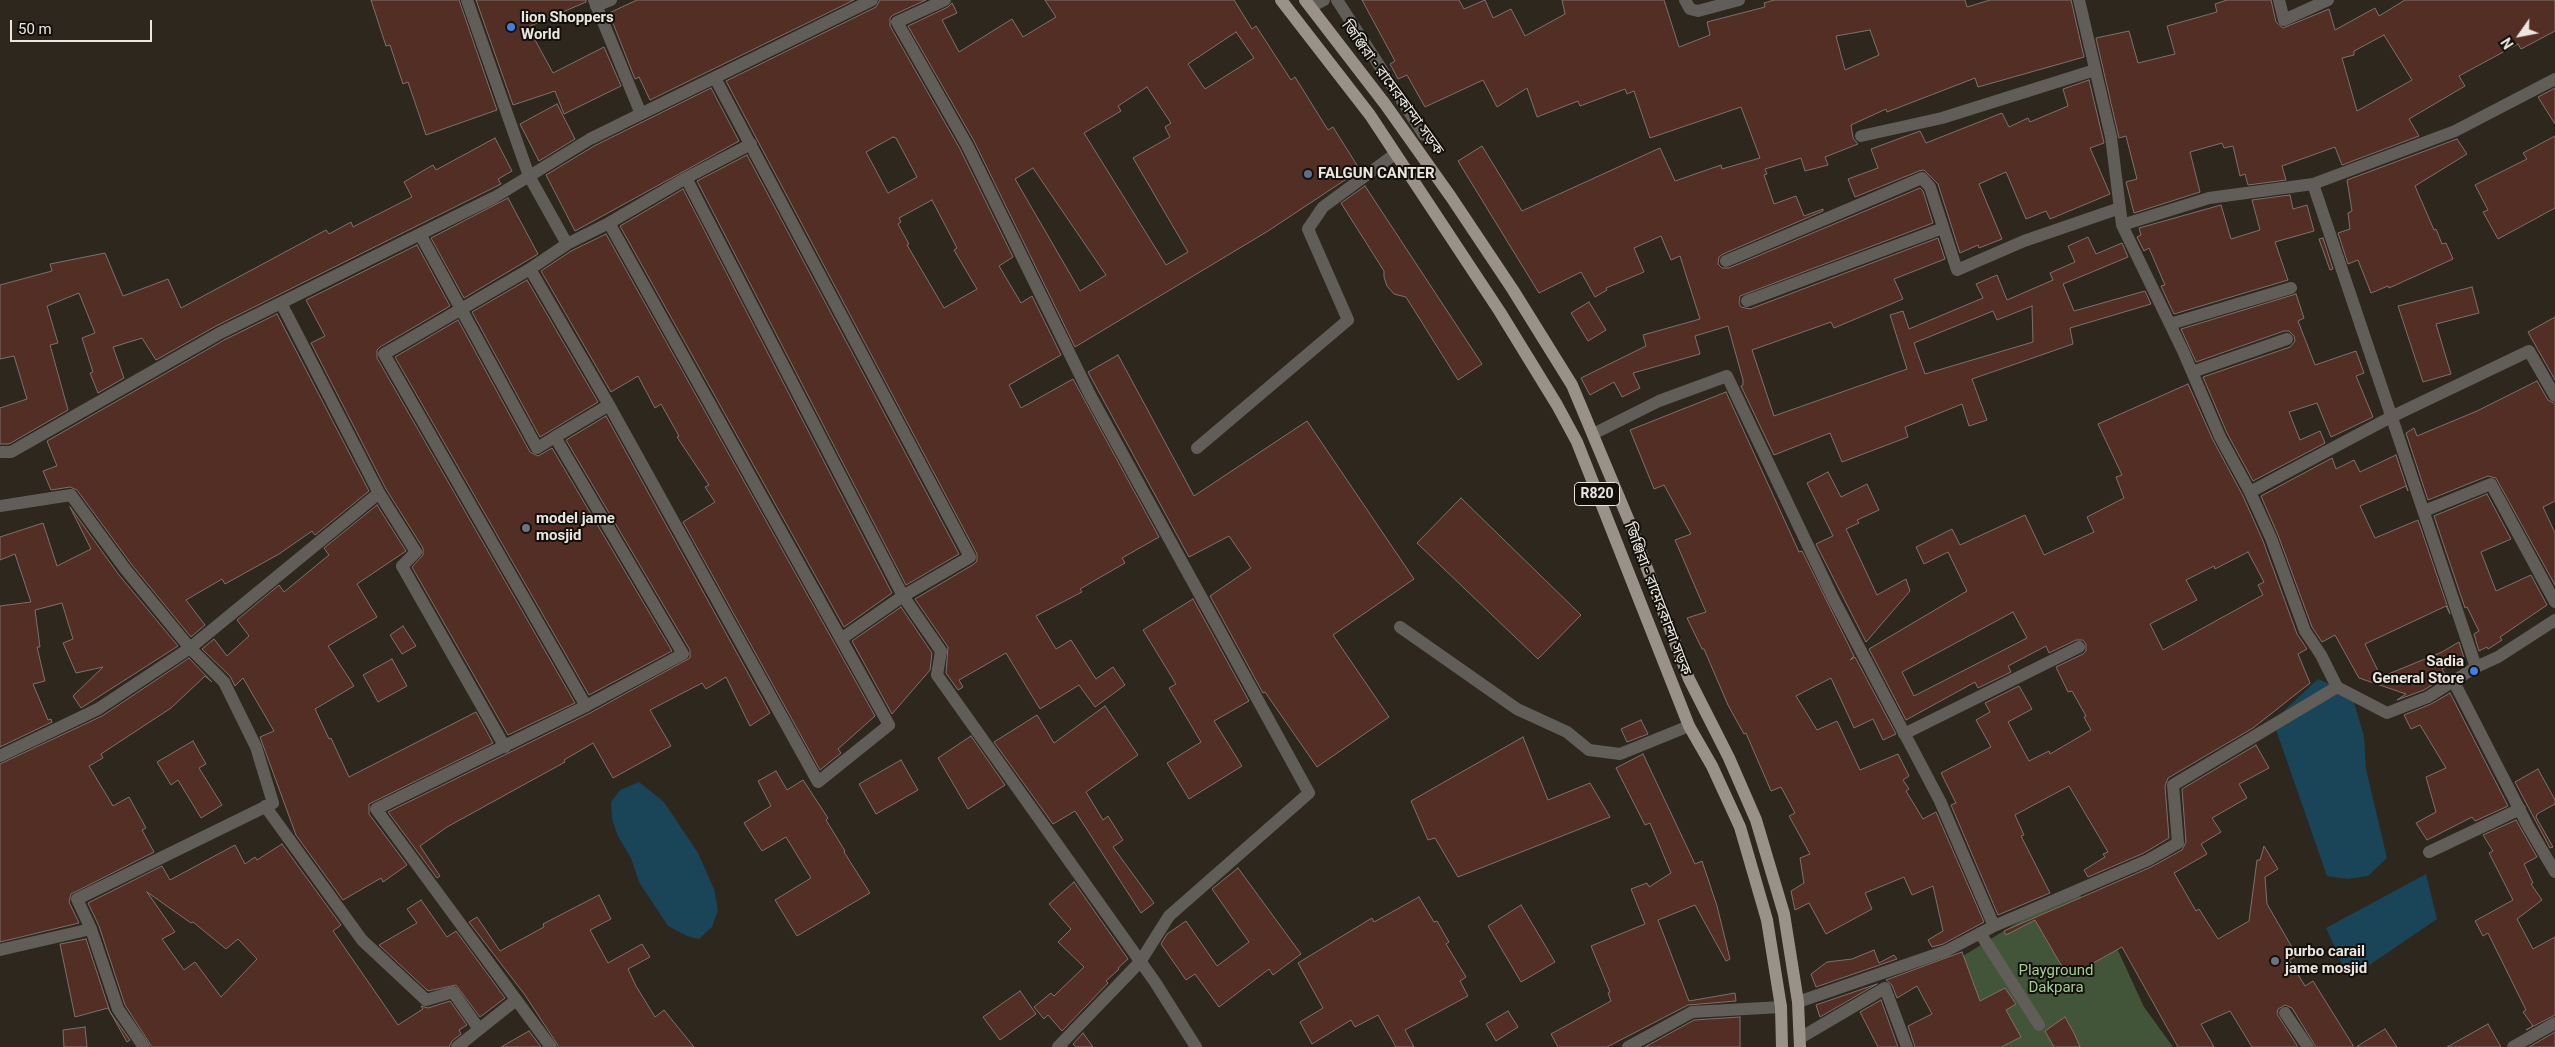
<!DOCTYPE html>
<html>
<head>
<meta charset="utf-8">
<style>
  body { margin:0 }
  #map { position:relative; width:2555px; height:1047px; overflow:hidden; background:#2e271e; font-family:Roboto,sans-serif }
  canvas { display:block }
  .north { position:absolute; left:2495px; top:10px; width:50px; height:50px; -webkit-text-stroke:4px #13100c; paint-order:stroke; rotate:237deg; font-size:14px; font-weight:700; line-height:20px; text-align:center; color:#ebe6e0 }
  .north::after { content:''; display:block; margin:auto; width:18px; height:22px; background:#ebe6e0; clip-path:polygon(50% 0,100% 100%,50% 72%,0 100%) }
  .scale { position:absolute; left:10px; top:20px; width:142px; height:22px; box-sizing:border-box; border:2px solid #ebe6e0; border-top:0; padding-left:6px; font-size:15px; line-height:18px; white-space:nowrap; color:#ebe6e0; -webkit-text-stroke:4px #13100c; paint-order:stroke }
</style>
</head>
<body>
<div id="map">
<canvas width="2555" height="1047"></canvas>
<div class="north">N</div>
<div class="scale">50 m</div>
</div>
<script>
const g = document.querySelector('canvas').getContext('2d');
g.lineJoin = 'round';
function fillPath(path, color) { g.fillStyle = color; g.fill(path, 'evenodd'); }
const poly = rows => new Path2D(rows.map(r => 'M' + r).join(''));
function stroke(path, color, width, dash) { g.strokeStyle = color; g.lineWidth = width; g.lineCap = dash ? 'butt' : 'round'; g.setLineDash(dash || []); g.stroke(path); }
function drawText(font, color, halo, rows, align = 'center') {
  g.font = font + ' Roboto,"Noto Sans Bengali",sans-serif'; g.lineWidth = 4; g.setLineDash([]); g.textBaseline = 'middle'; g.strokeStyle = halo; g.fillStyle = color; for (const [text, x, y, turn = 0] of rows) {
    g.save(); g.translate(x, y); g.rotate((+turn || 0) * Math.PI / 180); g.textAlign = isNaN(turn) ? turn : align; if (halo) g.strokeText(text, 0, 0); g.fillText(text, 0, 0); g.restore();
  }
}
fillPath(poly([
  [2074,888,2109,931,2144,1007,2173,1047,1989,1047,1963,956]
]), '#425538');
fillPath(poly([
  [2318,679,2351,693,2364,736,2366,769,2387,858,2368,876,2347,879,2327,876,2273,721],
  [639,782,664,802,698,853,714,889,718,910,712,927,699,939,687,936,668,926,639,882,631,858,618,836,612,819,611,802,620,790],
  [2426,874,2437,919,2349,979,2326,928]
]), '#1a4457');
const building = poly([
  [371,0,459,0,497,110,426,135,408,82,403,84,390,45,386,46,371,0],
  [476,0,586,0,586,2,528,27,553,73,604,47,621,86,564,114,555,91,513,105,476,0],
  [637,0,854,0,650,100,639,77,635,79,609,13,637,0],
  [880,0,926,0,893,15,890,18,890,26,960,149,1013,257,999,266,1021,303,1032,296,1061,355,1009,385,1021,408,1073,379,1159,537,1122,558,1125,563,1080,589,1082,592,1036,616,1056,649,1071,640,1096,679,1113,667,1125,685,1095,707,1079,685,1040,709,1006,653,959,680,963,687,958,690,946,673,948,647,915,599,974,564,977,561,977,554,726,81,876,7,880,0],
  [893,137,896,138,917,177,888,193,866,152,893,137],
  [932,200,957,248,954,250,977,289,944,308,907,245,909,244,898,224,901,222,899,218,932,200],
  [1045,0,1234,0,1252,29,1256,26,1291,80,1295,77,1328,130,1333,127,1360,170,1268,231,1075,347,974,141,908,26,948,7,952,3,957,13,942,20,959,52,1012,19,1023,37,1056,17,1045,0],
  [1236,32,1254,58,1205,89,1188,64,1236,32],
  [1147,87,1171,123,1165,127,1170,137,1133,158,1188,252,1166,265,1084,133,1121,111,1118,106,1147,87],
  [1033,168,1106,275,1080,291,1015,179,1033,168],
  [1362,0,1459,0,1464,9,1485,0,1493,18,1511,9,1525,36,1565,14,1562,0,1664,0,1679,47,1710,35,1707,22,1765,7,1764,3,1774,0,1965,0,1967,7,1990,0,2071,0,2084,57,1978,87,1975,78,1887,112,1886,109,1851,125,1853,138,1858,144,1825,157,1828,165,1805,171,1801,158,1765,169,1767,174,1764,175,1774,204,1796,196,1804,216,1823,209,1823,211,1723,254,1719,257,1718,264,1722,268,1729,268,1920,188,1923,191,1933,223,1740,296,1739,303,1741,307,1750,309,1938,238,1945,259,1894,279,1903,299,1834,328,1831,322,1752,350,1774,416,1907,369,1890,315,1903,311,1909,329,1983,298,1976,284,1997,275,2007,300,2053,280,2050,273,2075,262,2068,246,2088,237,2096,254,2122,243,2128,257,2063,284,2074,311,2145,291,2151,304,2070,328,2073,344,1972,379,1987,420,1969,426,1962,404,1905,427,1908,437,1842,462,1830,433,1774,455,1741,386,1743,385,1743,380,1728,326,1695,336,1700,354,1633,373,1640,388,1622,397,1614,382,1590,395,1581,378,1646,346,1643,335,1700,319,1680,256,1671,260,1661,236,1634,248,1644,272,1606,288,1607,290,1595,297,1581,272,1539,293,1458,161,1482,146,1522,211,1660,148,1675,181,1721,165,1722,169,1760,158,1741,107,1650,138,1634,91,1627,94,1625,89,1580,106,1578,101,1537,117,1527,88,1497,107,1483,80,1425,107,1407,75,1398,79,1390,64,1395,61,1362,0],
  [1870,30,1879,55,1845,70,1836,36,1870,30],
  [2032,306,2033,342,1925,374,1914,343,1993,311,1997,320,2032,306],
  [2227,0,2271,0,2276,22,2283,28,2329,9,2335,30,2375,8,2379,16,2405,0,2555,0,2555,31,2521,49,2518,44,2459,76,2465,86,2409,119,2419,136,2342,165,2335,147,2282,166,2286,180,2248,185,2245,174,2240,176,2233,146,2224,148,2222,143,2190,152,2200,192,2134,213,2126,182,2137,179,2126,136,2119,138,2096,38,2129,31,2138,63,2175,54,2167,26,2217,12,2215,4,2227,0],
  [2384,35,2412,80,2357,111,2342,58,2354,55,2354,51,2384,35],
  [2089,80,2104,143,2090,148,2110,194,2050,219,2046,211,2026,219,2006,172,1979,184,2002,239,1979,248,1978,245,1960,253,1938,184,1924,170,1919,171,1855,197,1848,179,1878,168,1871,149,1920,131,1926,143,2002,113,2009,127,2028,118,2030,122,2068,106,2063,89,2089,80],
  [711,88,739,141,575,231,546,175,594,146,711,88],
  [2555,88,2555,124,2538,97,2555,88],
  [557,104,575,139,539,161,520,124,557,104],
  [2555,136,2555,208,2498,239,2483,212,2488,210,2475,185,2527,159,2523,153,2555,136],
  [495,138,512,171,498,179,501,184,216,326,156,360,142,338,113,347,124,378,98,393,90,373,93,372,82,338,95,333,79,293,47,306,58,343,50,345,68,410,9,444,0,444,0,408,27,399,14,356,0,359,0,285,52,271,50,264,105,253,123,296,168,279,181,308,326,230,329,234,351,222,353,227,412,197,404,182,433,165,436,170,495,138],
  [2457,139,2467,154,2415,186,2434,230,2436,229,2442,244,2446,243,2453,259,2389,288,2388,286,2371,293,2358,260,2348,264,2338,233,2350,229,2348,213,2352,211,2347,180,2457,139],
  [747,155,959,554,906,585,697,181,747,155],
  [1365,186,1482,364,1458,380,1406,297,1394,294,1387,286,1384,277,1384,271,1341,203,1365,186],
  [683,189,892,593,844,627,620,226,683,189],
  [2290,195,2293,209,2307,205,2314,231,2275,242,2288,280,2174,314,2161,286,2165,285,2149,248,2144,251,2137,237,2141,235,2139,228,2221,205,2231,239,2260,230,2252,200,2290,195],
  [508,198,538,254,464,298,431,238,508,198],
  [606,234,875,716,838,749,841,753,820,770,683,522,715,502,705,487,709,485,677,437,679,436,661,404,655,408,638,376,611,392,541,271,571,251,606,234],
  [2323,238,2333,269,2330,270,2319,239,2323,238],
  [417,245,450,306,380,347,377,350,377,358,575,703,508,735,412,567,423,555,423,548,386,489,311,343,325,336,306,300,417,245],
  [527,280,598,402,540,437,472,312,527,280],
  [2472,287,2479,313,2436,324,2451,374,2423,382,2398,306,2472,287],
  [2296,294,2304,318,2298,321,2315,365,2356,351,2364,373,2356,376,2373,417,2331,437,2317,403,2289,412,2300,440,2320,431,2325,443,2253,481,2227,433,2203,377,2290,347,2295,341,2294,336,2289,331,2284,331,2196,362,2181,329,2296,294],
  [1589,302,1606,330,1588,341,1571,313,1589,302],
  [277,314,369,491,315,535,312,531,279,554,225,584,222,579,186,600,205,625,191,637,132,565,77,490,70,487,51,490,43,471,57,466,47,441,224,340,277,314],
  [2555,317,2555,380,2528,332,2555,317],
  [458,320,530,452,538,456,552,448,672,651,589,695,395,357,458,320],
  [1118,355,1194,496,1307,421,1414,579,1333,635,1389,717,1317,767,1265,692,1263,693,1210,596,1251,568,1229,536,1189,557,1088,372,1118,355],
  [2537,381,2548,400,2555,404,2555,501,2543,507,2555,533,2555,585,2496,478,2488,476,2428,500,2406,433,2414,428,2417,436,2477,411,2537,381],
  [2188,384,2213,440,2243,496,2263,541,2297,634,2307,649,2298,654,2310,683,2253,728,2168,778,2165,786,2169,838,2144,853,2088,877,2084,870,2105,857,2103,854,2108,852,2069,786,2015,815,2024,835,2021,836,2050,893,1998,915,1951,805,1956,803,1941,773,1991,747,1976,720,1990,712,1985,703,2019,686,2032,709,2008,722,2029,761,2049,751,2050,754,2091,730,2084,717,2086,716,2072,691,2068,692,2056,667,2083,654,2086,651,2086,644,2083,640,2076,640,2049,653,2046,646,2008,666,2011,672,1978,688,1975,682,1906,720,1869,649,1967,591,1948,552,1924,564,1916,547,1952,529,1960,545,2025,515,2044,555,2094,532,2087,517,2124,498,2116,477,2122,475,2098,424,2188,384],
  [2248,552,2264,582,2258,585,2263,595,2163,650,2150,624,2197,600,2186,580,2214,566,2215,569,2248,552],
  [2013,612,2027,638,1914,696,1902,672,2013,612],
  [1726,392,1799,552,1802,551,1854,656,1850,660,1855,657,1896,734,1883,740,1873,719,1854,728,1831,678,1796,696,1817,730,1837,721,1860,770,1898,754,1909,776,1903,780,1909,789,1906,791,1923,819,1936,812,1984,922,1943,944,1932,947,1928,940,1943,931,1933,886,1912,895,1904,877,1865,893,1872,909,1826,934,1809,903,1795,910,1791,891,1804,883,1800,858,1810,854,1789,816,1795,813,1781,787,1771,791,1746,733,1744,734,1728,705,1704,649,1702,649,1687,618,1706,612,1675,540,1691,534,1664,485,1654,489,1630,430,1726,392],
  [606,416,770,713,750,726,726,677,706,689,702,683,650,710,671,746,613,778,593,743,564,760,565,762,447,827,420,846,440,876,437,878,388,812,590,713,690,658,690,650,566,440,606,416],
  [2396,455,2408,491,2406,486,2360,506,2375,538,2418,520,2450,614,2446,606,2365,644,2381,677,2442,652,2459,642,2464,658,2442,669,2446,676,2424,690,2397,700,2406,694,2359,678,2335,635,2322,642,2312,627,2278,535,2261,496,2332,458,2336,469,2354,460,2360,472,2396,455],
  [1828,472,1841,497,1867,484,1879,510,1857,520,1859,523,1846,529,1877,595,1906,579,1910,591,1866,642,1816,544,1833,536,1807,483,1828,472],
  [2487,494,2511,539,2481,552,2496,591,2531,575,2547,605,2500,637,2502,640,2488,649,2487,647,2479,651,2474,634,2479,631,2467,607,2465,608,2434,516,2487,494],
  [1461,498,1581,615,1538,659,1417,543,1461,498],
  [377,505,406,551,357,584,377,617,328,646,354,686,315,709,329,739,331,738,349,777,476,712,493,743,369,804,369,814,407,865,383,882,381,878,343,900,296,835,260,737,274,731,243,678,235,686,230,676,202,649,214,639,227,656,249,636,237,620,279,585,284,592,329,555,324,548,377,505],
  [70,507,119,575,178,646,81,708,73,696,103,667,76,673,63,643,73,639,62,603,35,610,40,647,37,647,45,681,33,684,48,720,51,719,52,722,0,747,0,606,31,602,15,554,0,560,0,537,43,523,57,566,91,549,70,507],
  [1193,599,1249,701,1214,721,1242,766,1189,799,1167,763,1201,742,1169,688,1176,684,1143,630,1193,599],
  [901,607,932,653,930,670,892,714,852,641,901,607],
  [403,626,416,646,402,654,390,635,403,626],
  [189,658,212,682,205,676,171,708,101,754,103,758,89,766,113,806,129,797,146,828,142,830,154,852,71,894,69,902,79,923,0,942,0,764,102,716,189,658],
  [392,659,407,686,378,702,363,675,392,659],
  [2450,693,2508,806,2475,821,2472,817,2427,840,2416,823,2436,812,2426,777,2446,768,2420,725,2411,729,2404,715,2431,704,2450,693],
  [1105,706,1138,755,1086,792,1103,820,1108,816,1123,840,1113,847,1154,903,1141,913,1075,811,1053,824,994,742,1037,715,1054,743,1105,706],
  [1641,720,1648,734,1627,742,1621,729,1641,720],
  [971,736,1005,785,968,809,938,758,971,736],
  [1523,737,1548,800,1590,783,1610,817,1458,877,1435,838,1428,840,1411,801,1523,737],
  [193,741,206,764,199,768,222,805,201,818,178,780,171,785,157,762,193,741],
  [2256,745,2269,768,2239,784,2247,798,2212,818,2221,832,2201,844,2207,854,2174,873,2196,911,2199,909,2218,939,2249,921,2257,860,2260,860,2264,846,2278,869,2265,877,2267,904,2297,956,2289,960,2305,986,2313,981,2354,1047,2316,1047,2292,1008,2285,1005,2278,1009,2277,1014,2298,1047,2252,1047,2230,1011,2201,1024,2214,1047,2178,1047,2122,947,2068,977,2035,920,2006,935,2004,931,2151,867,2182,850,2186,842,2182,789,2256,745],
  [1643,754,1695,864,1702,861,1717,906,1730,959,1726,961,1695,905,1658,920,1689,1001,1735,993,1736,1001,1688,1005,1607,1047,1558,1047,1551,1034,1611,1001,1608,993,1610,992,1591,946,1645,924,1631,889,1647,883,1649,887,1671,873,1650,823,1645,825,1616,768,1643,754],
  [901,760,918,790,876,814,859,784,901,760],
  [2538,769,2555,800,2555,804,2537,814,2536,817,2553,847,2550,848,2515,782,2538,769],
  [776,771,787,790,803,780,828,818,826,820,845,851,844,852,870,893,797,936,775,900,811,878,786,837,762,851,744,823,771,806,758,781,776,771],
  [2516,820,2537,857,2524,864,2533,883,2531,884,2542,900,2517,919,2533,949,2555,937,2555,1015,2526,1030,2533,1026,2523,1012,2526,1010,2488,933,2483,936,2475,921,2513,900,2489,853,2493,851,2483,835,2516,820],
  [282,844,341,925,333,931,398,1025,423,1009,421,1006,428,1008,450,1001,467,1025,459,1030,461,1034,452,1041,449,1047,152,1047,125,1005,99,926,88,903,162,866,170,880,235,845,245,864,255,857,257,860,282,844],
  [147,892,191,923,193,922,226,949,238,939,257,959,221,997,195,962,184,970,162,939,175,932,147,892],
  [1238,868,1301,954,1273,975,1269,969,1219,1007,1195,974,1186,980,1161,944,1167,934,1186,921,1217,966,1249,942,1212,889,1238,868],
  [1074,882,1128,959,1118,968,1119,969,1106,981,1108,983,1062,1031,1048,1015,1044,1019,1034,1007,1051,993,1054,996,1084,967,1058,942,1071,929,1049,904,1074,882],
  [599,895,611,919,590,930,608,963,642,944,650,957,628,969,636,986,655,1017,664,1010,694,1047,559,1047,525,995,469,922,477,917,500,951,544,927,543,924,599,895],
  [1419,897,1434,922,1437,921,1449,942,1446,944,1466,977,1460,981,1468,996,1405,1030,1414,1047,1396,1047,1378,1015,1355,1027,1351,1020,1312,1044,1300,1022,1323,1008,1298,963,1372,918,1374,922,1419,897],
  [421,900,447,937,456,931,505,998,480,1017,456,985,428,991,379,945,417,923,407,909,421,900],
  [1521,905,1555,962,1521,982,1488,926,1521,905],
  [86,939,110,1012,130,1040,127,1042,108,1008,75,1017,60,944,86,939],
  [1874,950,1879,963,1894,955,1897,959,1816,987,1811,974,1827,962,1852,959,1874,950],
  [1962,952,1980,1001,2005,988,2016,1004,2006,1010,2021,1037,2001,1047,1915,1047,1908,1026,1932,1014,1917,986,1897,998,1892,985,1886,980,1962,952],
  [1877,984,1820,1017,1816,1005,1877,984],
  [1020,991,1036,1014,1000,1040,983,1017,1020,991],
  [1881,1000,1898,1047,1878,1047,1860,1012,1881,1000],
  [1508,1011,1518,1027,1496,1041,1486,1024,1508,1011],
  [1740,1017,1740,1047,1645,1047,1694,1020,1740,1017],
  [2065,1017,2074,1033,2080,1047,2054,1047,2045,1031,2065,1017],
  [2488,1024,2501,1047,2447,1047,2488,1024],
  [85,1027,87,1047,64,1047,63,1030,85,1027],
  [2385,1029,2397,1047,2356,1047,2385,1029],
  [529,1031,541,1047,501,1047,529,1031],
  [2555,1032,2555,1047,2529,1047,2555,1032],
  [1083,1033,1093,1047,1076,1047,1073,1044,1083,1033]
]);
fillPath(building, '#532e24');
stroke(building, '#7f706c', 1);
stroke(poly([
  [467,0,529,176,567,244],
  [594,0,641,114],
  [945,0,897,22,967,145,1090,395,1309,793,1169,916,1140,962,1058,1047],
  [1337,0,1424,135],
  [1685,0,1690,9,1698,11,1739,0],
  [2079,0,2111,137,2122,225,2183,351,2220,437,2250,492,2271,538,2305,631,2321,655,2337,687,2387,713,2428,697,2476,667,2498,657,2555,620],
  [2279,0,2284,20,2328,0],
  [596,6,611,0],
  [1311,7,1324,0],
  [715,78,970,557,903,596,841,639],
  [1861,136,1942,118,2095,70],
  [686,178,751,144],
  [2313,184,2476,667],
  [609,223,889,725,818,782,609,405,555,437,683,654,586,706,384,354,530,269,567,244,609,223,686,178,903,596,941,651,937,675,1155,982,1196,1047],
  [2122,225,2209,198,2313,184,2455,131,2555,79],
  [420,234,537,448,555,437],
  [1726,261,1922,178,1930,187,1957,270,2024,241,2120,208],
  [530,269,609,405],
  [1747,301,1943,228],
  [281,303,379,493,416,552,402,566,505,747],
  [2170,324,2291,288],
  [2192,372,2287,339],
  [1593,434,1659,401,1727,376,1833,598,1940,801,1994,926],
  [1197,448,1348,320,1308,229,1323,207,1395,154],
  [0,452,11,452,220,333,495,197,590,139,872,0],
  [2250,492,2391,417,2529,351,2555,396],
  [0,506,71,495,126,570,190,648,98,709,0,756],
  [2424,511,2491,484,2555,602],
  [1400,627,1517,709,1567,732,1589,750,1620,754,1689,726],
  [2454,682,2528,826,2555,872],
  [1904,734,2079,647],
  [265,806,362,940,426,1000,453,992,479,1029],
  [2429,852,2520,809],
  [1980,933,2039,1025],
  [0,950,91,929],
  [1798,1002,1946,951,1994,926,2148,860,2178,843,2173,785,2337,687],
  [2285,1013,2308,1047],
  [1800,1038,1885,988,1907,1047],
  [144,1047,118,1009,91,929,77,899,273,803,256,747,224,682,190,648,379,493],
  [457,1047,516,1000],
  [551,1047,376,809,586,706],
  [1628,1047,1692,1012,1781,1007],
  [2513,1047,2555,1023]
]), '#615d59', 12);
stroke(poly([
  [1281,0,1370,115,1500,312,1557,405,1577,442,1689,726,1712,766,1740,827,1767,920,1781,1007,1782,1047],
  [1305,0,1385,104,1451,197,1513,290,1572,385,1629,521,1689,679,1729,758,1756,820,1784,914,1798,1002,1800,1047]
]), '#9a9289', 12);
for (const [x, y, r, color] of [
  [511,27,5,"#3f7fe0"],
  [1308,174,5,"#5c6f8a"],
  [526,528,5,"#6b7280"],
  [2474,671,5,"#3f7fe0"],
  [2275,961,5,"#6b7280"]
]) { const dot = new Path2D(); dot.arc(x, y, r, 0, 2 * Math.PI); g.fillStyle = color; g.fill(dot); stroke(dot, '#13100c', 2); }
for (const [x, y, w] of [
  [1597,494,45]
]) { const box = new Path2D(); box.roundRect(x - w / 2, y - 11.5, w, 23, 4); g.fillStyle = '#13100c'; g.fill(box); stroke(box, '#ebe6e0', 1); }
drawText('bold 14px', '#ebe6e0', null, [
  ["R820",1597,494]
]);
drawText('bold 15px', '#ebe6e0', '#13100c', [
  ["lion Shoppers",521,18],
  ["World",521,35],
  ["FALGUN CANTER",1318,174],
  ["model jame",536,519],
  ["mosjid",536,536],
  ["Sadia",2464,662,"right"],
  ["General Store",2464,679,"right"],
  ["purbo carail",2285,952],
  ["jame mosjid",2285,969]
], 'left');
drawText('15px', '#ebe6e0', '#13100c', [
  ["জিঞ্জিরা - রামেরকান্দা সড়ক",1392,88,54],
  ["জিঞ্জিরা - রামেরকান্দা সড়ক",1657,599,69]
]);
drawText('15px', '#a6cc94', '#13100c', [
  ["Playground",2056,971],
  ["Dakpara",2056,988]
]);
</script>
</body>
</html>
